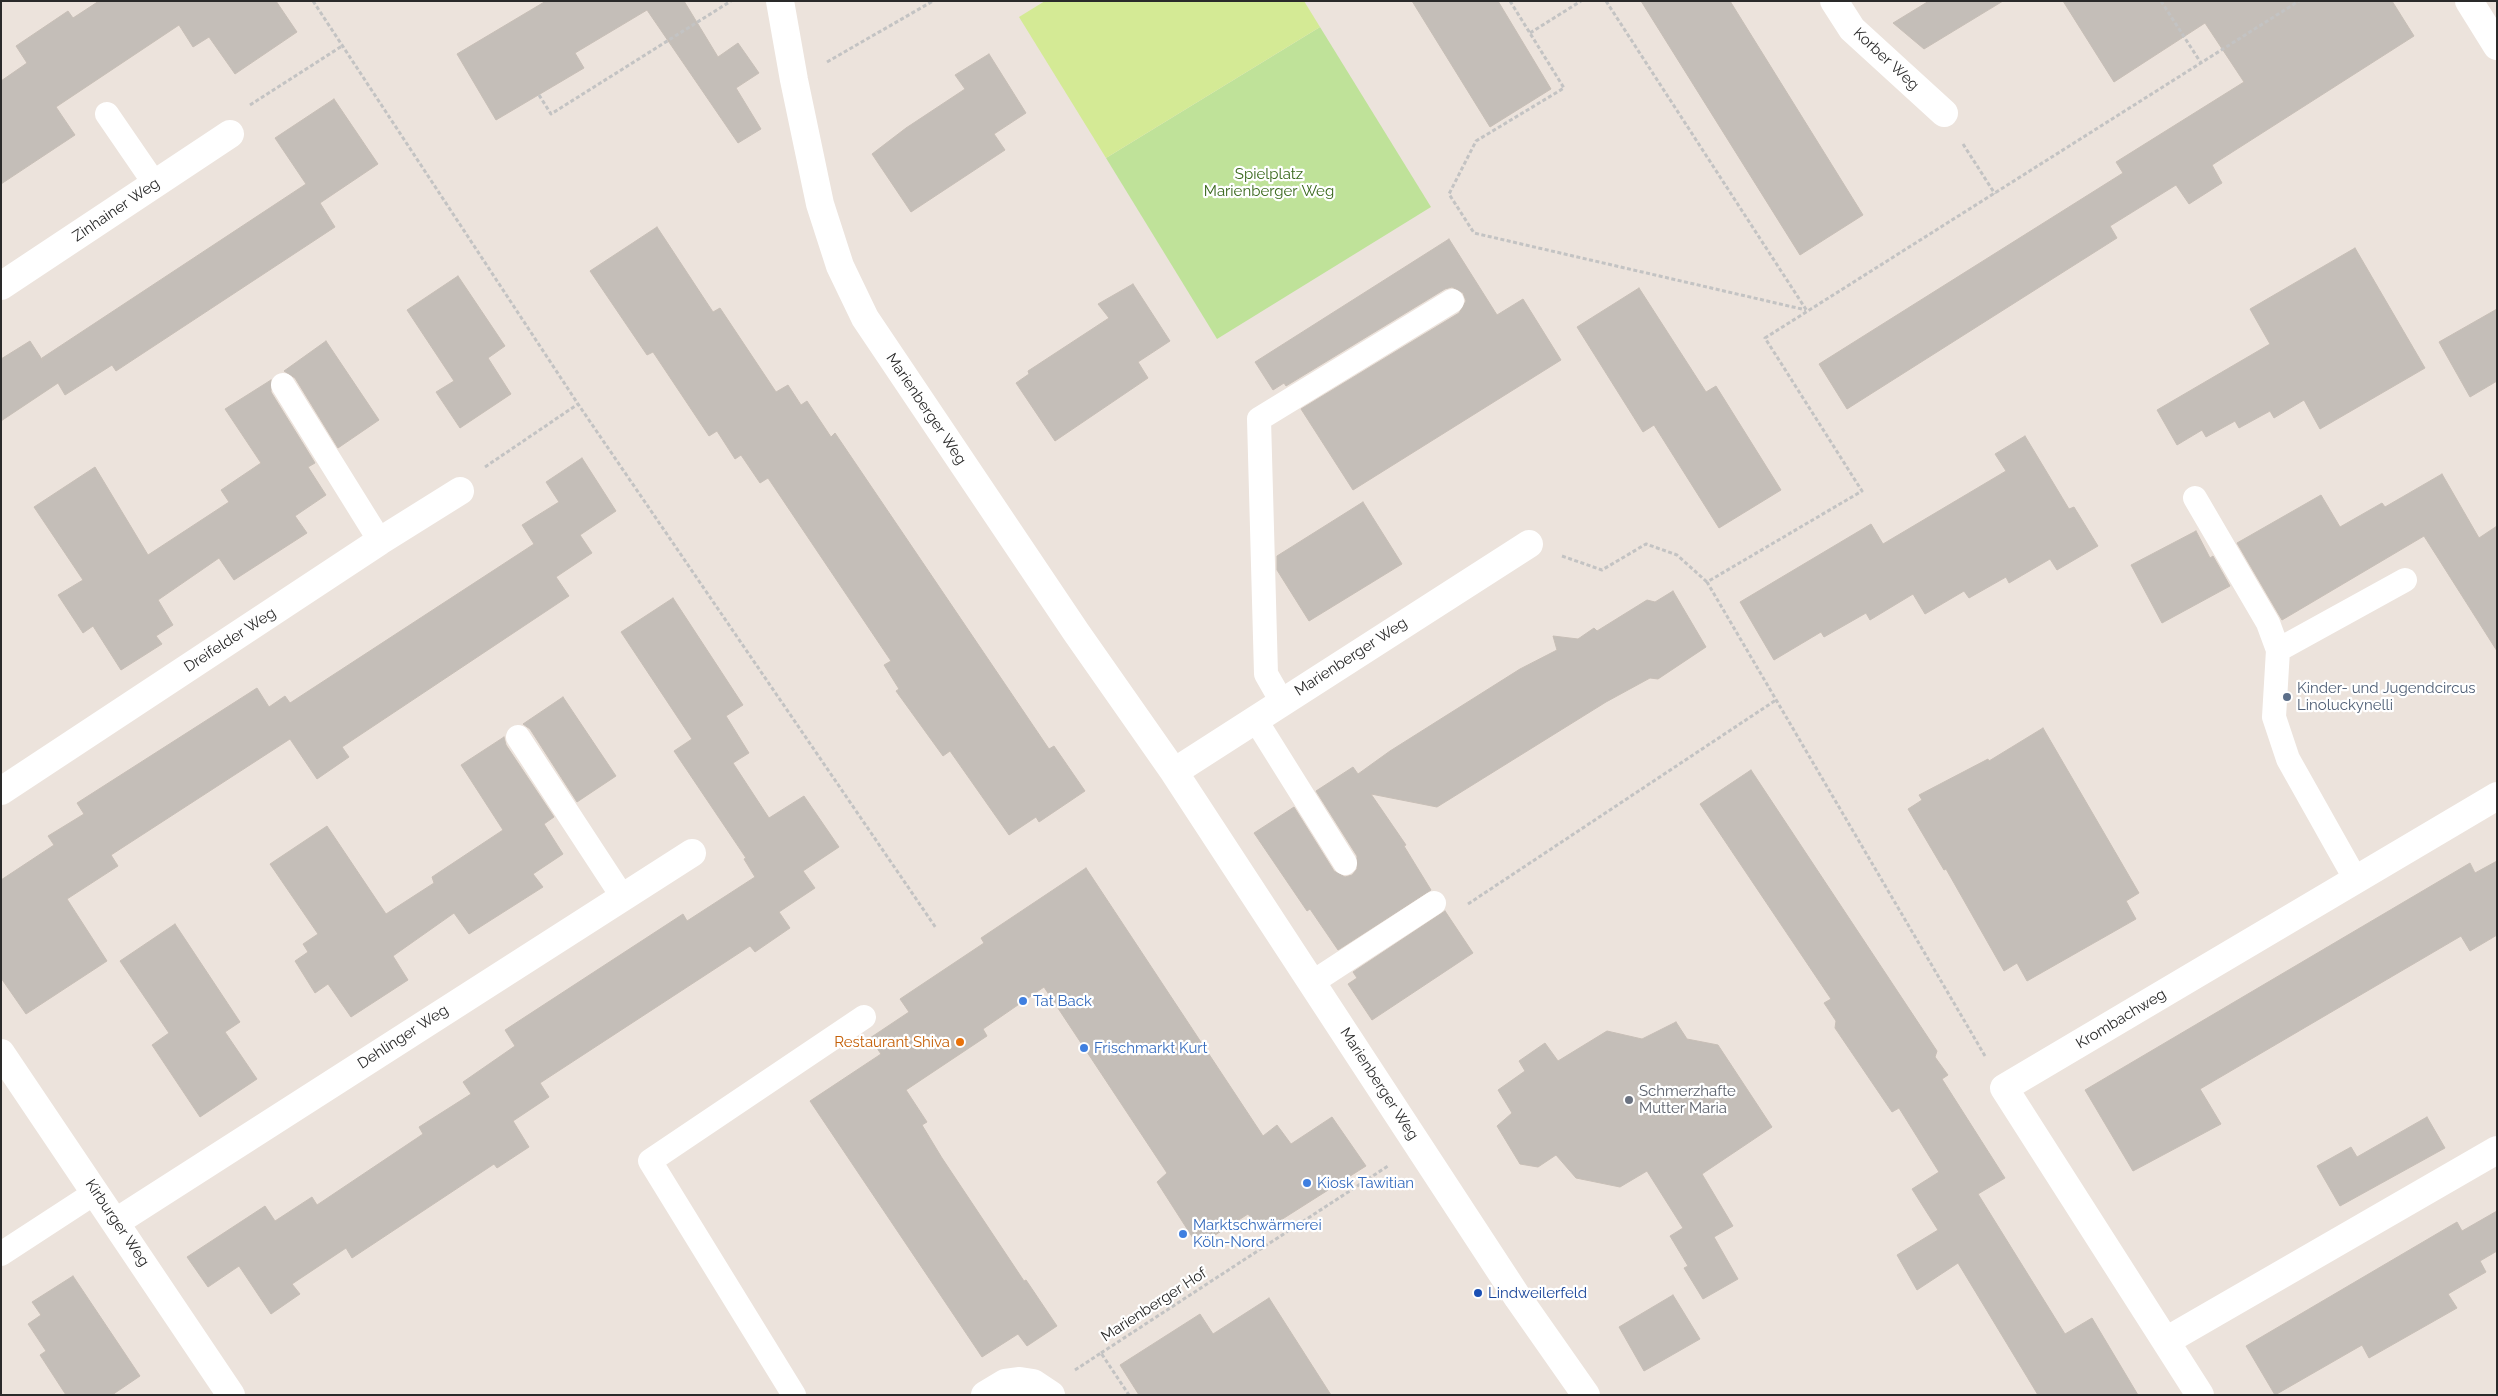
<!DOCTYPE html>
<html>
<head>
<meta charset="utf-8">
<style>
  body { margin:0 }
  #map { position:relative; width:2498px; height:1396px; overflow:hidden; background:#ece3dc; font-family:Raleway,sans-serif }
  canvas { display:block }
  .frame { position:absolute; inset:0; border:2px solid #2a2a2a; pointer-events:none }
</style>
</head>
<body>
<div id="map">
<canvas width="2498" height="1396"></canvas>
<div class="frame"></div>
</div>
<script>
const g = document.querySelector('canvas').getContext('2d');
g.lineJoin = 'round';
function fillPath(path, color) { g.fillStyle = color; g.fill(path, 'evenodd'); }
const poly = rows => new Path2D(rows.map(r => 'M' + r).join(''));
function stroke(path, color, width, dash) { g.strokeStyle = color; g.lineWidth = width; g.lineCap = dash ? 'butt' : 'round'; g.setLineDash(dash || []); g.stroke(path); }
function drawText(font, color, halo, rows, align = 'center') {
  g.font = font + ' Raleway,sans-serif'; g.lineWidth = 4.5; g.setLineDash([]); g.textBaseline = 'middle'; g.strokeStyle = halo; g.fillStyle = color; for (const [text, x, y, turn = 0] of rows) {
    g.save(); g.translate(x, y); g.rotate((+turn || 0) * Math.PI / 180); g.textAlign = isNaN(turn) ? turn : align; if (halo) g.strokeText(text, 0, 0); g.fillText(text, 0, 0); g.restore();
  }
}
fillPath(poly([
  [1320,27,1431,207,1217,339,1106,158]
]), '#bfe299');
fillPath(poly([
  [1045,1,1304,1,1320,27,1106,158,1019,17]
]), '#d4ea95');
const building = poly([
  [99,1,276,1,297,32,235,74,209,37,193,47,179,25,56,107,75,135,1,184,1,81,27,63,16,46,68,11,73,18,99,1],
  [546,1,684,1,718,57,738,43,759,73,736,88,761,129,738,143,647,10,575,53,584,68,496,120,457,54,546,1],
  [1412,1,1498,1,1551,89,1490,127,1412,1],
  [1641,1,1730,1,1863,215,1800,255,1641,1],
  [1929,1,2003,1,1924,49,1893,23,1929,1],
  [2063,1,2392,1,2414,36,2212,165,2222,183,2189,204,2176,185,2110,226,2117,238,1847,409,1819,364,2123,173,2116,162,2244,82,2205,23,2114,82,2063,1],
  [989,54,1026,113,994,134,1005,150,911,212,872,154,906,128,965,89,955,75,989,54],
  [334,99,378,164,320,203,335,227,116,371,112,365,65,395,58,383,1,421,1,359,30,341,43,361,42,358,306,184,275,138,334,99],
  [657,227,713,312,720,308,776,392,788,385,801,405,807,401,831,437,835,433,1049,749,1054,746,1085,791,1039,822,1036,817,1009,835,950,751,943,756,896,691,899,689,884,665,891,661,768,478,760,483,741,455,735,459,717,431,709,436,653,352,647,355,590,271,657,227],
  [1449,239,1497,315,1523,299,1561,360,1353,490,1301,409,1459,313,1466,301,1463,293,1452,287,1445,289,1286,386,1284,383,1273,390,1255,362,1449,239],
  [2355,248,2425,368,2320,429,2304,400,2274,418,2270,411,2239,428,2235,421,2206,437,2202,430,2177,445,2157,410,2270,344,2250,309,2355,248],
  [458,276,505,346,488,358,511,394,460,428,436,392,454,381,407,310,458,276],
  [1133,284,1170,341,1138,362,1148,378,1055,441,1016,383,1029,374,1028,371,1109,318,1098,304,1133,284],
  [1639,288,1706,392,1716,386,1781,490,1719,528,1654,425,1643,432,1577,327,1639,288],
  [2497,309,2497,381,2470,397,2439,342,2497,309],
  [326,341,379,420,338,448,295,378,284,371,326,341],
  [271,380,271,392,315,463,308,467,326,495,295,516,307,533,234,580,219,558,158,600,173,625,156,636,162,644,121,670,93,626,83,633,58,595,83,580,34,507,95,467,148,555,229,502,221,490,261,463,225,409,271,380],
  [2025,436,2069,509,2074,507,2098,546,2057,570,2050,559,2009,583,2006,577,1969,598,1964,591,1925,614,1913,594,1870,620,1866,613,1824,637,1821,632,1774,660,1740,602,1871,524,1883,544,2006,471,1995,454,2025,436],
  [582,458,616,511,580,535,592,553,556,577,569,596,342,747,349,757,317,779,290,739,111,855,118,866,67,899,107,961,26,1014,1,978,1,880,54,845,48,836,84,814,77,803,257,688,269,707,285,696,290,703,534,544,522,525,559,502,546,482,582,458],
  [2442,474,2479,538,2497,526,2497,651,2424,536,2282,620,2237,543,2321,495,2340,527,2382,503,2385,507,2442,474],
  [1363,502,1402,564,1309,621,1277,570,1277,556,1363,502],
  [2196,531,2210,558,2213,556,2230,586,2162,623,2131,565,2196,531],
  [1673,591,1706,647,1658,679,1650,678,1606,702,1437,807,1371,794,1406,845,1404,846,1431,890,1338,950,1310,909,1307,911,1254,833,1294,807,1334,871,1345,877,1352,875,1357,869,1357,856,1316,791,1353,767,1358,774,1390,751,1520,669,1557,650,1553,636,1578,639,1594,628,1597,631,1647,600,1655,602,1673,591],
  [673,598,743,705,726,716,749,753,733,763,769,818,804,796,839,847,803,871,815,888,779,912,790,928,755,952,750,946,540,1083,549,1097,513,1121,529,1147,497,1168,494,1164,352,1258,346,1248,292,1284,300,1294,271,1314,239,1266,208,1287,187,1257,265,1206,275,1221,312,1197,317,1205,423,1134,419,1127,471,1094,463,1082,515,1046,505,1030,683,914,687,921,755,877,744,859,746,858,674,751,692,739,621,632,673,598],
  [563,697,616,776,577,802,530,729,523,724,563,697],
  [2043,728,2139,893,2126,901,2136,919,2027,981,2017,963,2004,971,1946,869,1944,870,1908,809,1922,800,1919,795,1988,759,1989,761,2043,728],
  [504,737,506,745,554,817,544,824,563,854,533,874,543,887,469,934,454,913,393,956,408,980,351,1017,328,984,315,993,295,961,308,952,303,944,318,934,270,864,327,826,386,914,434,883,432,877,503,830,461,765,504,737],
  [1751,770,1937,1051,1935,1057,1948,1075,1942,1079,2005,1178,1978,1194,2065,1334,2092,1318,2138,1395,2038,1395,1958,1263,1917,1290,1897,1255,1938,1230,1912,1189,1939,1172,1899,1108,1892,1112,1835,1028,1836,1021,1824,1003,1831,999,1700,804,1751,770],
  [2497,861,2497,935,2470,951,2461,936,2200,1089,2221,1124,2133,1171,2085,1090,2470,863,2475,873,2497,861],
  [1086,868,1263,1136,1277,1125,1291,1144,1332,1117,1366,1166,1262,1232,1248,1214,1198,1246,1157,1182,1167,1173,1044,987,983,1029,987,1036,906,1090,927,1122,922,1125,942,1158,1024,1281,1026,1280,1057,1326,1027,1346,1018,1334,982,1357,810,1101,881,1054,870,1038,909,1012,900,999,984,943,981,938,1086,868],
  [1445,911,1473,953,1372,1020,1348,984,1357,978,1353,972,1445,911],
  [175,924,240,1022,225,1032,257,1079,200,1117,152,1045,169,1033,120,961,175,924],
  [1676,1022,1687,1039,1718,1045,1772,1127,1702,1174,1733,1226,1714,1237,1738,1279,1703,1299,1684,1268,1688,1266,1670,1236,1683,1228,1647,1171,1620,1187,1576,1178,1556,1155,1538,1167,1520,1164,1497,1126,1512,1113,1498,1090,1525,1071,1519,1061,1545,1043,1558,1061,1607,1031,1642,1039,1676,1022],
  [2427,1117,2445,1148,2340,1206,2317,1166,2351,1147,2357,1157,2427,1117],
  [2497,1211,2497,1251,2480,1261,2486,1272,2448,1294,2457,1308,2369,1358,2362,1345,2275,1395,2246,1346,2457,1222,2462,1231,2497,1211],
  [73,1276,140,1376,112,1395,66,1395,40,1355,46,1351,28,1324,41,1315,32,1302,73,1276],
  [1673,1295,1700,1339,1644,1371,1619,1327,1673,1295],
  [1269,1298,1331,1395,1139,1395,1120,1365,1200,1314,1213,1334,1269,1298]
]);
fillPath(building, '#c4beb8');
stroke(building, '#c7beb6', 1);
stroke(poly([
  [313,1,578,404,936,928],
  [1510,1,1564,88,1476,141,1449,194,1474,233,1806,310],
  [1606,1,1807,311],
  [2161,1,2201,63],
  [1530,33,1581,1],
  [827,62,933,1],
  [539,95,551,114,731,1],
  [250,105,342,46],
  [1963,144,1995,194],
  [485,467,578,404],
  [1562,556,1602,570,1646,544,1677,555,1707,582],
  [1468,904,1776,700],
  [1985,1056,1707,582,1862,491,1765,338,2299,1],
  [1101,1353,1388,1166],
  [1075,1370,1101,1353,1129,1395]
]), '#c3c3c3', 3, [4, 2.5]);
stroke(poly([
  [107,114,155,184],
  [283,385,380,541],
  [2195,498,2268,623,2278,650,2274,717,2288,759,2356,880],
  [2278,650,2405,580],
  [1282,702,1266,674,1259,419,1452,301],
  [1255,719,1345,863],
  [518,737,622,896],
  [1313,982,1434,903],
  [1,1254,96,1192],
  [794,1395,650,1161,864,1017]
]), '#fff', 24);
stroke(poly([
  [780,1,794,80,820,204,840,266,865,318,1076,632,1174,772,1518,1298,1586,1395],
  [1834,1,1852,29,1944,113],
  [1,286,230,134],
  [1174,772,1529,544],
  [1,791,380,541,460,491],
  [1,1053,231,1395],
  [116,1222,692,853],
  [2166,1341,2497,1150],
  [985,1395,1005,1383,1020,1381,1033,1383,1051,1395],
  [2200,1395,2004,1088,2497,796]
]), '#fff', 28);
stroke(poly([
  [2469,1,2497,46]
]), '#fff', 28);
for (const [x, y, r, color] of [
  [2287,697,5,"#5c6f8a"],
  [1023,1001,5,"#3f7fe0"],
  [960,1042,5,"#e8710a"],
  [1084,1048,5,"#3f7fe0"],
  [1629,1100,5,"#6b7280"],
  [1307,1183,5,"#3f7fe0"],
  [1183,1234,5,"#3f7fe0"],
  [1478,1293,5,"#1a4fb4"]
]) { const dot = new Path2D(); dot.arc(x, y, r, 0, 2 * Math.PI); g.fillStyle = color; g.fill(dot); stroke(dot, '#fff', 2); }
drawText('15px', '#2a2a2a', '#fff', [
  ["Korber Weg",1886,59,43],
  ["Zinhainer Weg",116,210,-34],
  ["Marienberger Weg",926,409,56],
  ["Dreifelder Weg",230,640,-33],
  ["Marienberger Weg",1351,657,-33],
  ["Krombachweg",2121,1019,-31],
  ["Dehlinger Weg",403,1037,-33],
  ["Marienberger Weg",1379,1084,57],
  ["Kirburger Weg",117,1223,56],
  ["Marienberger Hof",1154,1305,-33]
]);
drawText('15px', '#38671b', '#fff', [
  ["Spielplatz",1269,174],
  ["Marienberger Weg",1269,191]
]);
drawText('15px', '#4e5e75', '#fff', [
  ["Kinder- und Jugendcircus",2297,688],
  ["Linoluckynelli",2297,705]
], 'left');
drawText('15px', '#366cbe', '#fff', [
  ["Tat Back",1033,1001],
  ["Frischmarkt Kurt",1094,1048],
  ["Kiosk Tawitian",1317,1183],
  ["Marktschwärmerei",1193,1225],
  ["Köln-Nord",1193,1242]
], 'left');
drawText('15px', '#c56008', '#fff', [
  ["Restaurant Shiva",950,1042]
], 'right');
drawText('15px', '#5b616d', '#fff', [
  ["Schmerzhafte",1639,1091],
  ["Mutter Maria",1639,1108]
], 'left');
drawText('15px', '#164399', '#fff', [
  ["Lindweilerfeld",1488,1293]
], 'left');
</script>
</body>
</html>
